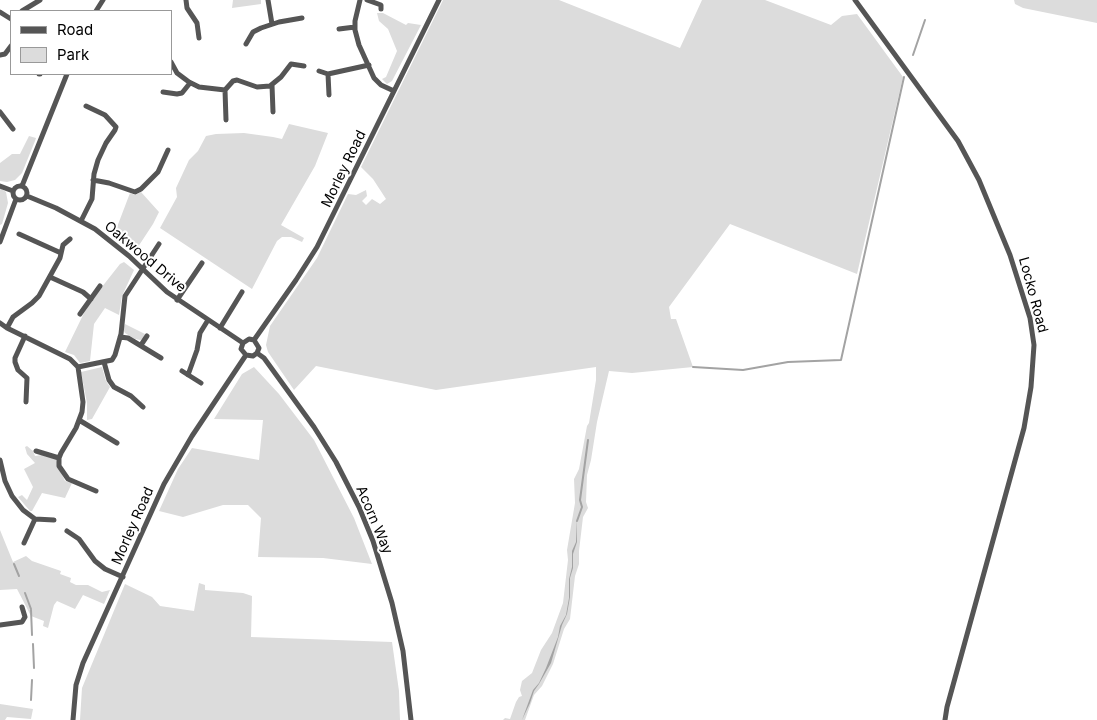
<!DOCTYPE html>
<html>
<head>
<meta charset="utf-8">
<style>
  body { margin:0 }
  #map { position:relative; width:1097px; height:720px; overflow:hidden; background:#fff; font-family:Inter,sans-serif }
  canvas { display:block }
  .legend { position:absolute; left:10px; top:10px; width:162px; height:65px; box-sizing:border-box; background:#fff; border:1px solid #999; margin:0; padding:6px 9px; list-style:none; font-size:15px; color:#000 }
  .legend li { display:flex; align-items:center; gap:10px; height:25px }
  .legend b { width:25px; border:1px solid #999 }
</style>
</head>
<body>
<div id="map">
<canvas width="1097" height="720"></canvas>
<ul class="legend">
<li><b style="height:6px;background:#555"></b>Road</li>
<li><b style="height:14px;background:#dcdcdc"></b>Park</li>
</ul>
</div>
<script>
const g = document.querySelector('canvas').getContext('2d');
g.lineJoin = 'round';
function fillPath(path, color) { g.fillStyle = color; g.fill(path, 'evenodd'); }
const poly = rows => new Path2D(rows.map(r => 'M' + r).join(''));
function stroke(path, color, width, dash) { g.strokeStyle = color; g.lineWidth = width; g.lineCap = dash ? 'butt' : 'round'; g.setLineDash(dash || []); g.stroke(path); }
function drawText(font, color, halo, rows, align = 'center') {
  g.font = font + ' Inter,sans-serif'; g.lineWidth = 4; g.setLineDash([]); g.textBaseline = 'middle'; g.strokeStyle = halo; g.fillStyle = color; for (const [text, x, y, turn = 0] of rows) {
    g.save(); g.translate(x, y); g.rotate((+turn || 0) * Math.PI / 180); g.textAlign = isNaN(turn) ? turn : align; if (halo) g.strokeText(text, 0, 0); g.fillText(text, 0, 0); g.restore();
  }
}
fillPath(poly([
  [233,0,261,0,261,4,232,8],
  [443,0,559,0,680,48,702,0,765,0,831,25,842,16,857,14,903,77,857,274,730,224,669,307,671,319,676,319,693,367,632,373,609,371,597,422,591,460,587,475,586,502,588,508,583,517,579,551,579,564,575,576,570,619,564,629,553,664,542,686,534,695,525,720,503,720,505,718,510,719,516,702,519,697,522,696,520,690,522,681,532,673,541,650,552,633,563,603,568,560,567,550,575,503,574,479,579,469,587,426,589,423,596,380,596,367,436,390,316,366,294,390,268,352,266,345,270,326,317,258,348,194,356,195,366,190,367,196,362,201,366,205,372,199,380,204,386,199,373,179,361,167],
  [1014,0,1097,0,1097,23,1023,8,1015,4],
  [383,13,406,25,408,23,421,25,392,81,387,84,382,79,386,77,397,51,388,29,379,21,377,13],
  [289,124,328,133,315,166,281,225,304,238,302,242,291,237,282,237,277,241,252,289,160,228,177,197,176,188,189,160,198,151,206,136,216,134,244,133,273,137,282,139],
  [29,136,36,138,35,141,22,173,15,180,7,182,0,181,0,163,12,154,20,154],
  [0,188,6,192,8,203,2,224,0,225],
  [141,192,159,212,153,224,134,253,114,235,130,193,135,195],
  [124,262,134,270,122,296,119,315,105,308,94,324,90,361,80,363,74,355,65,352,84,313,94,297,120,264],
  [125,324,145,334,143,339,140,340,135,339,125,333,123,329],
  [102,367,106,381,110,387,92,419,87,420,87,403,81,372],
  [254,367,279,394,314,440,354,518,372,564,323,558,258,557,261,518,248,505,223,505,183,517,159,511,178,469,192,448,259,460,263,420,214,419,242,374],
  [27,446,33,451,35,456,42,455,56,459,58,466,65,481,72,483,65,498,42,493,32,511,30,511,18,497,22,495,27,500,33,487,24,469,35,463,27,454,25,447],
  [0,530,13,562,26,556,32,561,61,571,60,574,71,578,70,582,76,585,88,585,102,592,110,590,104,604,83,595,75,609,57,601,54,605,48,628,43,626,44,621,31,616,17,589,0,590],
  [199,583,205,585,205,590,243,593,252,596,251,637,392,642,399,691,400,720,80,720,82,688,125,584,152,597,160,606,194,611],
  [0,704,33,709,31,719,7,717,5,720,0,720]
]), '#dcdcdc');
fillPath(poly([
  [577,519,577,542,573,554,573,568,570,578,570,597,567,614,562,625,551,663,539,684,534,691,530,703,522,720,533,690,539,683,546,668,558,637,560,626,566,615,569,598,569,579,572,567,572,551,576,542]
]), '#a3a3a3');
stroke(poly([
  [913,55,925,20],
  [693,367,743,370,788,362,841,360,904,77],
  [577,521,582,507,580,500,588,440],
  [14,564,19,576],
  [25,593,31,609],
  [31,610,32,635],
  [33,644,34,668],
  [31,700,32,680]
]), '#a3a3a3', 2);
stroke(poly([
  [186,0,187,8,197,23,199,38],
  [268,0,272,24],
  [360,0,355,21,355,30,359,45,374,78,381,85,394,91],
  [367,0,381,5,381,9],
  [855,0,958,141,979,180,1010,255,1030,318,1034,345,1031,387,1024,428,947,707,945,720],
  [22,11,40,0],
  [96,11,103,0],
  [0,12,11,19],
  [339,29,355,27],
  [246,44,253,32,261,28,279,22,302,18],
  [0,55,5,54,11,46],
  [171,62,177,73,189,82,199,87,225,90,233,81,237,80,257,87,270,86,281,77,291,64,304,66],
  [319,71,328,74,369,65],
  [39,74,40,74],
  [328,74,329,95],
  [272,85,273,112],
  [225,90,226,120],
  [163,92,177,94,182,93,190,83],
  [0,112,13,129],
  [93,180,109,183,135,192,141,189,158,172,168,150],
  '13 193a7 7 0 1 1 14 0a7 7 0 1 1-14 0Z',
  [0,186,13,191],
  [22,186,67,74],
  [27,196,56,208,95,229,129,256,167,292,243,343],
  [81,221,92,199,94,174,98,160,106,143,115,130,116,127,105,115,86,106],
  [19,234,61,253],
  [0,242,16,199],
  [50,277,83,292,91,299],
  [177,300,202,263],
  [80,314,100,286],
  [0,323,7,328,70,359,78,367,83,402,82,412,76,428,61,453,59,458,59,466,68,479,96,491],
  [7,328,13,317,32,303,39,296,60,258,63,245,70,239],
  [220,328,242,292],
  [25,336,15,358,15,362,18,370,27,378,26,402],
  [120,337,128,338,161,358],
  [254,340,296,280,317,247,439,0],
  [141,345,147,336],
  [257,353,264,358,314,427,336,462,359,507,373,541,392,603,403,651,411,720],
  [246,355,253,356,257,353,259,348,254,340],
  [246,355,241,349,243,343,249,339,254,340],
  [104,362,109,380,114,387,131,396,143,407],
  [78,367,112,360,115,355,121,334,125,296,159,244],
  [182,371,201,383],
  [188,375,197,350,200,333,208,320],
  [79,420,117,443],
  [36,451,59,458],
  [0,460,5,481,12,496,23,510,35,519,24,543],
  [35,519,54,520],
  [67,531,79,539,95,561,105,569,123,577],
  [0,625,22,622,25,617,22,607],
  [73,720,76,685,83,663,164,484,192,436,246,355]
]), '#555', 5);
drawText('14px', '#000', '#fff', [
  ["Morley Road",344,169,-64],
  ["Oakwood Drive",145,257,40],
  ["Locko Road",1033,295,75],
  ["Acorn Way",374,520,67],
  ["Morley Road",133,526,-66]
]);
</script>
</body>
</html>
